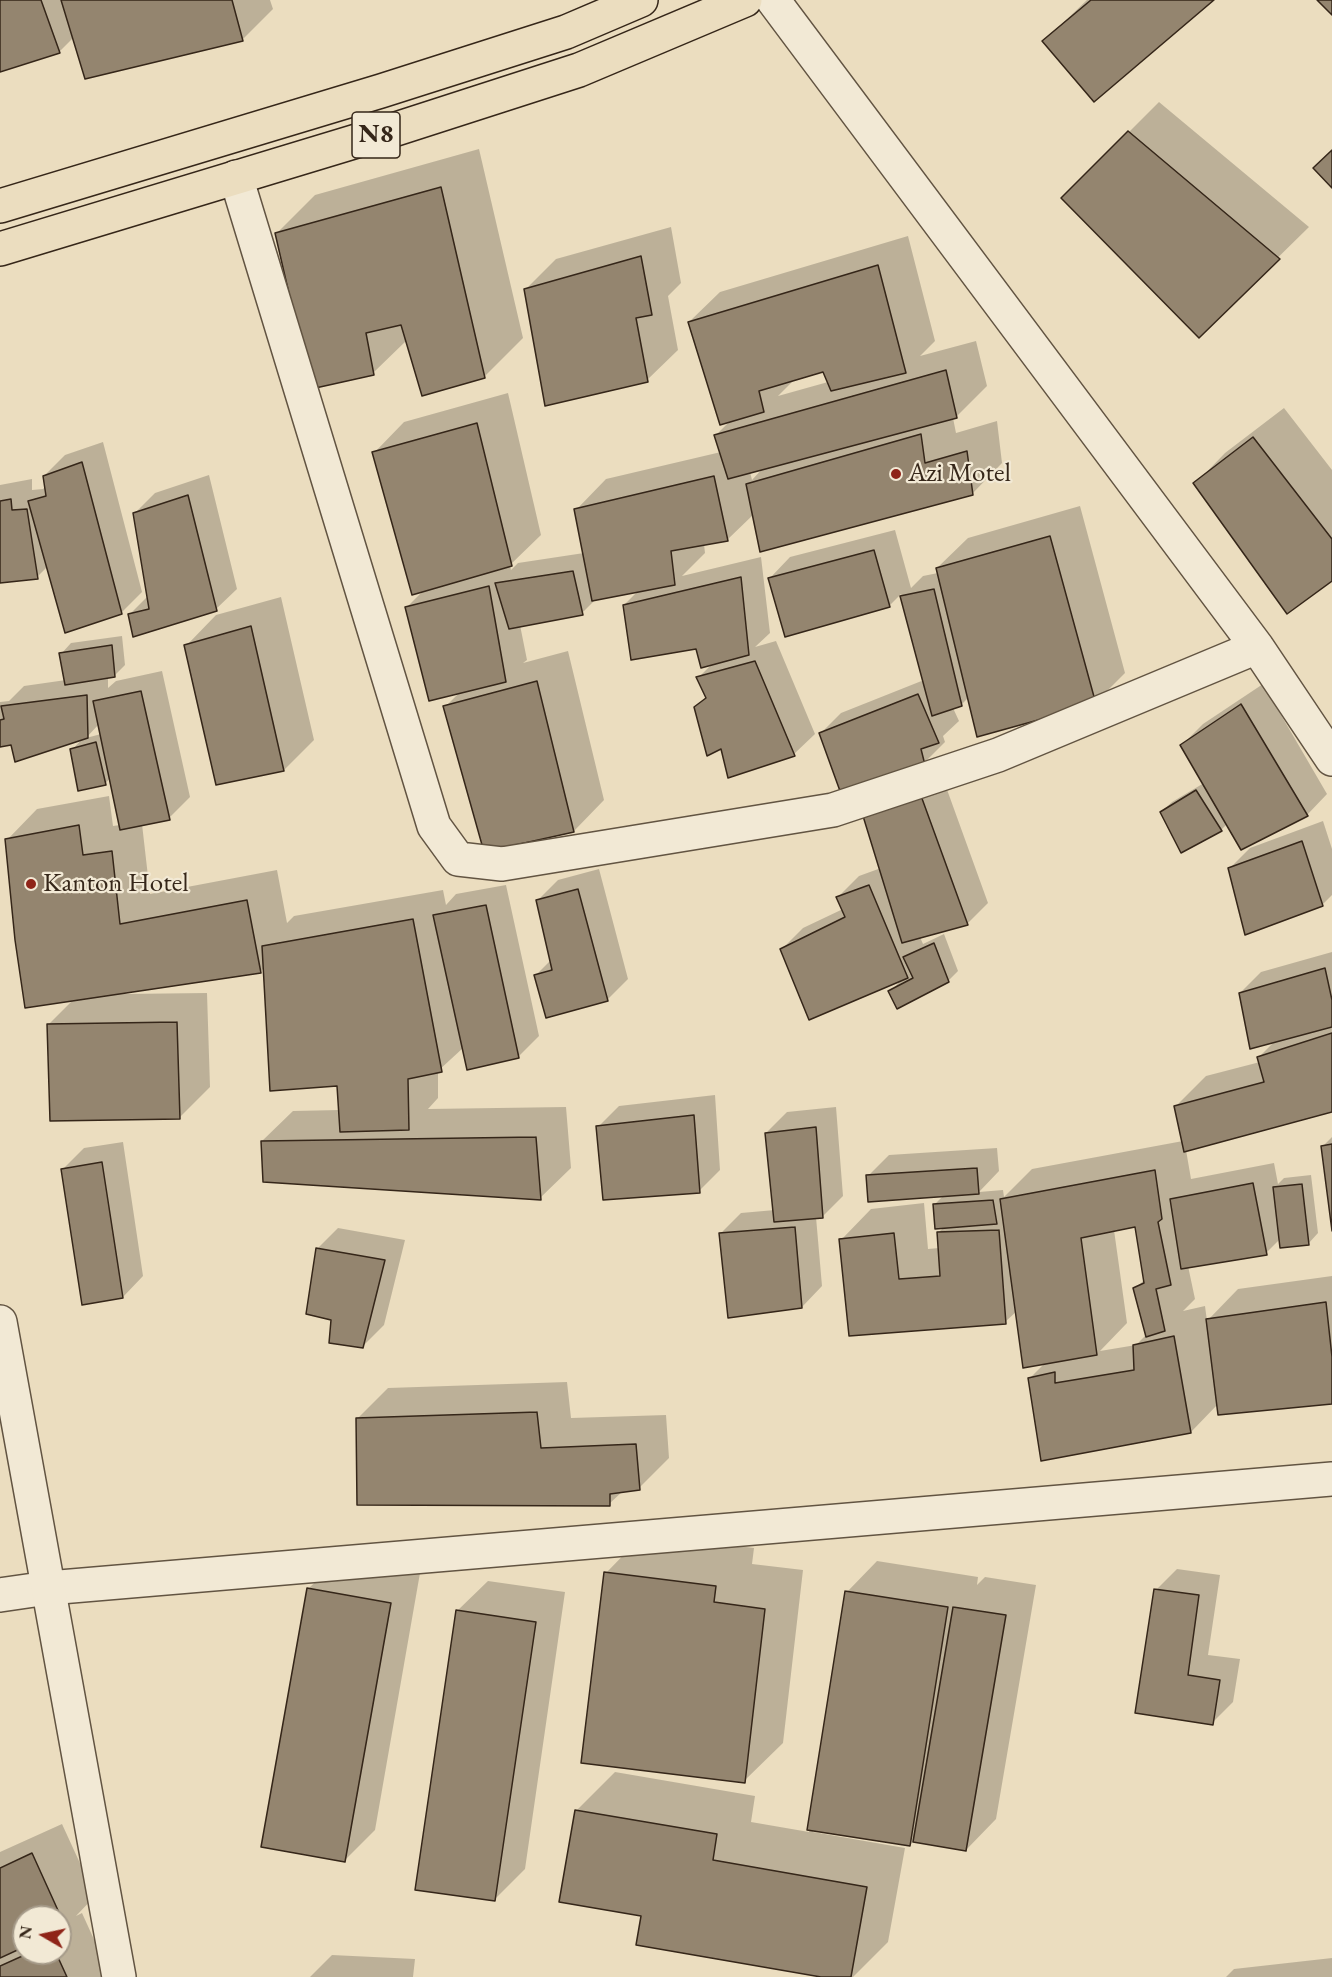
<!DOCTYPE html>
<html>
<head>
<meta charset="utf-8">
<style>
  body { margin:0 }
  #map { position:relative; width:1332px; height:1977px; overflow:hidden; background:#ebddbf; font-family:"EB Garamond",serif }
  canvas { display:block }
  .north { position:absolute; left:12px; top:1905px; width:60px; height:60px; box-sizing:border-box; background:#f2e9d5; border:2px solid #a69b8a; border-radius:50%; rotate:279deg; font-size:16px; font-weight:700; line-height:24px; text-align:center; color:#352619 }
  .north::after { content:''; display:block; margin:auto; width:21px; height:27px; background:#8f2418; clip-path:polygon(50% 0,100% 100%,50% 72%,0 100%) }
</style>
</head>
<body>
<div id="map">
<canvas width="1332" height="1977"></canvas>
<div class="north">N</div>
</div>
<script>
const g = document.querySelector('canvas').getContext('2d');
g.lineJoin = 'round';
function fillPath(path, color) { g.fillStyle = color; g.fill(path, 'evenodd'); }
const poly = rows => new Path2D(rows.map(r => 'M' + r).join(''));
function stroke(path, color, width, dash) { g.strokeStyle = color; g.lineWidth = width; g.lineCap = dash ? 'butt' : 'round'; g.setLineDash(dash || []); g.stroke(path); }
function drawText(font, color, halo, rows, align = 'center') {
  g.font = font + ' "EB Garamond",serif'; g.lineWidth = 4.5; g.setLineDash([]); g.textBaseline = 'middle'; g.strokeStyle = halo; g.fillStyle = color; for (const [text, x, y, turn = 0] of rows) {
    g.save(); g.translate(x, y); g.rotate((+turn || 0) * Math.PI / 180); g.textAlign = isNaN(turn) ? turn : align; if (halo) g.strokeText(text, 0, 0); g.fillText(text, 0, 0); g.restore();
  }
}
fillPath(poly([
  [0,0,270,0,273,9,242,40,74,37,59,52,0,70],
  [1087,0,1212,0,1044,41],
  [1159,102,1309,227,1199,335,1063,198],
  [479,149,523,338,484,377,407,340,373,373,277,233,315,195],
  [671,227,681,283,668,296,678,350,647,380,526,289,556,259],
  [908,236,935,341,920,356,976,341,987,386,956,417,953,418,956,433,997,421,1002,463,972,494,754,514,727,540,704,544,705,553,682,576,761,557,770,633,755,647,776,641,815,734,794,754,723,747,696,707,707,696,698,678,712,664,697,647,624,605,639,590,596,599,582,613,520,625,527,660,523,663,568,651,604,800,574,831,445,707,460,692,407,607,423,591,374,453,404,422,508,393,541,535,510,565,511,570,518,563,584,553,576,510,606,479,721,452,716,435,731,420,689,322,720,292],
  [824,370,828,382,778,396,794,380],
  [763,468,752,480,750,472],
  [1284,408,1332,470,1332,579,1195,484,1225,453],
  [103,442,142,592,121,613,48,566,37,577,0,582,0,485,32,479,32,490,43,489,46,486,44,476,65,455],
  [209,475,237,589,216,609,129,615,148,596,134,514,155,493],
  [1080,506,1125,673,1095,703,969,697,961,705,953,708,959,721,943,736,945,742,924,763,820,734,841,713,924,680,901,594,889,606,770,578,790,557,895,530,911,588,923,576,938,573,937,568,968,538],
  [281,597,314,740,284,770,186,646,216,615],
  [122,636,125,665,115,675,108,676,108,688,116,681,162,671,190,797,169,818,142,824,150,894,277,870,287,923,294,916,443,890,446,905,456,894,506,885,539,1036,518,1057,463,1048,438,1071,438,1098,428,1109,566,1107,571,1168,540,1198,262,1141,293,1111,340,1110,338,1085,265,967,260,972,123,992,123,994,207,993,210,1087,180,1117,48,1025,74,999,7,840,37,809,109,796,113,826,120,825,110,778,105,784,72,750,83,738,0,745,0,702,9,701,24,686,66,680,61,654,71,643],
  [99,724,101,734,86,738],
  [1263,684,1327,794,1307,815,1227,824,1221,830,1161,812,1172,802,1204,783,1182,745,1203,724],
  [941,773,988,903,967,924,920,937,923,944,944,934,958,971,948,981,890,992,903,978,782,949,803,928,843,909,838,897,859,876,881,868,886,795],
  [1323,821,1332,849,1332,895,1322,905,1229,869,1250,848],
  [599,869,628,979,607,1000,536,975,552,959,537,901,558,880],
  [1332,952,1332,1110,1186,1150,1191,1179,1274,1163,1278,1184,1284,1178,1311,1175,1318,1233,1308,1244,1280,1239,1266,1253,1188,1266,1195,1299,1183,1311,1205,1306,1207,1321,1238,1289,1332,1276,1332,1402,1218,1404,1191,1432,1029,1379,1045,1363,1017,1311,1005,1322,850,1334,841,1240,871,1209,924,1203,928,1249,939,1248,938,1233,944,1227,934,1205,944,1195,868,1176,889,1155,997,1148,999,1171,979,1192,1003,1190,1004,1197,1032,1169,1183,1141,1175,1107,1206,1076,1260,1062,1259,1057,1276,1040,1240,993,1261,972],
  [1136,1225,1145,1279,1135,1289,1147,1334,1136,1345,1100,1351,1127,1323,1114,1230],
  [715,1095,720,1170,699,1191,598,1127,619,1106],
  [836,1107,843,1196,822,1217,816,1217,822,1286,802,1307,720,1234,741,1213,775,1210,766,1133,787,1112],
  [1332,1137,1332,1219,1323,1146],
  [123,1142,143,1276,123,1297,63,1169,84,1148],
  [338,1228,405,1240,384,1325,363,1346,333,1319,317,1249],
  [567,1382,571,1418,666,1415,669,1458,639,1488,623,1491,609,1504,358,1418,388,1388],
  [644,1534,754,1548,752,1564,803,1570,783,1743,744,1781,606,1573],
  [339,1559,420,1573,375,1830,345,1860,308,1589],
  [877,1561,978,1577,977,1585,985,1577,1036,1585,996,1819,966,1850,914,1841,910,1845,813,1829,813,1832,905,1848,888,1942,853,1977,830,1977,643,1915,576,1811,615,1772,755,1796,751,1822,809,1832,847,1592],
  [1177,1569,1220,1575,1208,1655,1240,1659,1233,1702,1212,1723,1137,1712,1156,1590],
  [488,1581,565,1592,525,1869,495,1899,457,1611],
  [62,1824,95,1896,76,1916,82,1913,111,1977,0,1977,0,1852],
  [24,1917,60,1917,60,1953,24,1953],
  [332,1955,415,1959,413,1977,310,1977],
  [1332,1958,1332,1977,1226,1977,1234,1969]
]), '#0003');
const building = poly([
  [0,0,41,0,60,53,0,72,0,0],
  [61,0,232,0,243,41,85,79,61,0],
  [1091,0,1214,0,1094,102,1042,41,1091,0],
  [1317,0,1332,0,1332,15,1317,0],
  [1128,131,1280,259,1199,338,1061,198,1128,131],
  [1332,150,1332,188,1313,168,1332,150],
  [441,187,485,378,422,396,401,325,366,333,374,375,311,389,275,233,441,187],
  [641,256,652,315,636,318,648,382,545,406,524,289,641,256],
  [878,265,906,373,831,391,823,372,759,391,764,412,720,425,688,322,878,265],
  [946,370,957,418,728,479,714,435,946,370],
  [477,423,512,566,412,595,372,452,477,423],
  [921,434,925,463,967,451,973,495,760,552,746,484,921,434],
  [1253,437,1332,539,1332,581,1287,614,1193,483,1253,437],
  [82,462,122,614,65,633,28,501,46,496,43,476,82,462],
  [714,476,728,541,671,551,675,585,592,601,574,509,714,476],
  [188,495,217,611,133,637,128,614,149,609,133,513,188,495],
  [11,499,12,510,27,509,38,579,0,583,0,501,11,499],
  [1050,536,1096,704,977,737,936,568,1050,536],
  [874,550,890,607,785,637,768,578,874,550],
  [573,571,583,615,509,629,495,583,573,571],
  [741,577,749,655,701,668,696,649,631,660,623,605,741,577],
  [489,586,506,682,429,701,405,607,489,586],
  [934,589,962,706,932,716,900,596,934,589],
  [251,626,284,771,216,785,184,645,251,626],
  [112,645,115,677,65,685,59,653,112,645],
  [755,661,795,756,728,778,721,749,707,756,694,707,706,698,696,677,755,661],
  [537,681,574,832,484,852,443,706,537,681],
  [141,691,170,820,120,830,93,701,141,691],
  [918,694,939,743,921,749,925,765,840,791,819,733,918,694],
  [87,695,88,738,15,762,11,745,0,747,0,720,4,719,1,706,87,695],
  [1241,704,1308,816,1241,850,1180,745,1241,704],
  [96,742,106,785,78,791,70,749,96,742],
  [1196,790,1222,831,1181,853,1160,812,1196,790],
  [920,793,968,925,902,943,863,816,920,793],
  [79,825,83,855,112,851,120,924,247,900,261,973,25,1008,15,940,5,839,79,825],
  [1302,841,1323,906,1245,935,1228,868,1302,841],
  [869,885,908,978,809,1020,780,949,845,917,836,897,869,885],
  [578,889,608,1001,546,1018,534,975,552,970,536,900,578,889],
  [486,905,519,1058,467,1070,433,915,486,905],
  [413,919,442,1072,408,1079,409,1130,340,1132,337,1086,270,1091,262,946,413,919],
  [934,943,949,982,897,1009,888,991,913,978,903,957,934,943],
  [1325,968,1332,1000,1332,1027,1250,1049,1239,993,1325,968],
  [177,1022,180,1119,50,1121,47,1024,177,1022],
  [1332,1033,1332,1112,1184,1152,1174,1106,1264,1082,1257,1057,1332,1033],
  [694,1115,700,1193,603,1200,596,1126,694,1115],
  [816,1127,823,1218,774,1222,765,1133,816,1127],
  [536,1137,541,1200,263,1182,261,1141,536,1137],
  [1332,1144,1332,1231,1321,1146,1332,1144],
  [102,1162,123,1298,82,1305,61,1169,102,1162],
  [977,1168,979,1194,868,1202,866,1175,977,1168],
  [1155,1170,1162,1219,1158,1222,1171,1285,1156,1289,1165,1331,1146,1337,1133,1288,1144,1283,1135,1227,1081,1238,1097,1355,1023,1368,1000,1199,1155,1170],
  [1253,1183,1267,1255,1181,1269,1170,1199,1253,1183],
  [1302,1184,1309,1245,1280,1248,1273,1187,1302,1184],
  [993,1200,997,1224,935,1229,933,1204,993,1200],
  [795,1227,802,1308,728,1318,719,1233,795,1227],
  [999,1230,1006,1324,849,1336,839,1239,894,1233,899,1279,940,1276,937,1232,999,1230],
  [316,1248,385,1260,363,1348,329,1343,331,1320,306,1314,316,1248],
  [1326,1302,1332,1357,1332,1404,1218,1415,1206,1319,1326,1302],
  [1174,1336,1191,1433,1041,1461,1028,1378,1055,1372,1055,1383,1134,1370,1133,1345,1174,1336],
  [537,1412,541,1448,636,1444,640,1490,610,1494,610,1506,357,1505,356,1418,537,1412],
  [604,1572,716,1586,714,1602,765,1609,745,1783,581,1763,604,1572],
  [307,1588,391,1603,345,1862,261,1847,307,1588],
  [1154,1589,1199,1595,1188,1675,1220,1680,1213,1725,1135,1713,1154,1589],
  [845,1591,948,1607,910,1846,807,1830,845,1591],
  [953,1607,1006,1615,966,1851,913,1842,953,1607],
  [456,1610,536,1622,495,1901,415,1890,456,1610],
  [575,1810,717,1834,713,1860,867,1887,851,1977,821,1977,636,1945,641,1916,559,1902,575,1810],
  [32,1853,66,1928,60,1931,60,1917,24,1917,24,1947,0,1958,0,1868,32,1853],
  [29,1953,56,1953,67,1977,0,1977,0,1966,29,1953]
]);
fillPath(building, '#94856f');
stroke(building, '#352619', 1.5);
const minor = poly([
  [773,0,1257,647,1332,759],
  [236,177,434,826,458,859,502,864,833,810,998,755,1257,647],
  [0,1595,48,1588,1332,1479]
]);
const tertiary = poly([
  [0,1322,119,1977]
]);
const trunk = poly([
  [0,206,381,91,566,32,641,0],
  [0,249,393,130,579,70,745,0]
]);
stroke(minor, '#625442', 36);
stroke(tertiary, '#625442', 36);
stroke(trunk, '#352619', 36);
stroke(minor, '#f2e9d5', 33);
stroke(tertiary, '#f2e9d5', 33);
stroke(trunk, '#ebddbf', 33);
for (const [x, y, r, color] of [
  [896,474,6,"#8f2418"],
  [31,884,6,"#8f2418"]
]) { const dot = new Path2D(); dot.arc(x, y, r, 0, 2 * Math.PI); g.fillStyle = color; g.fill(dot); stroke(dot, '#f2e9d5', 2); }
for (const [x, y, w] of [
  [376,135,48]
]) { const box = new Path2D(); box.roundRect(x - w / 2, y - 23, w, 46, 4.5); g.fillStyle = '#f2e9d5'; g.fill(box); stroke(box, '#352619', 1.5); }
drawText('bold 26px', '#352619', null, [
  ["N8",376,135]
]);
drawText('27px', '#352619', '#f2e9d5', [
  ["Azi Motel",908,474],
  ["Kanton Hotel",43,884]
], 'left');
</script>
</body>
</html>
